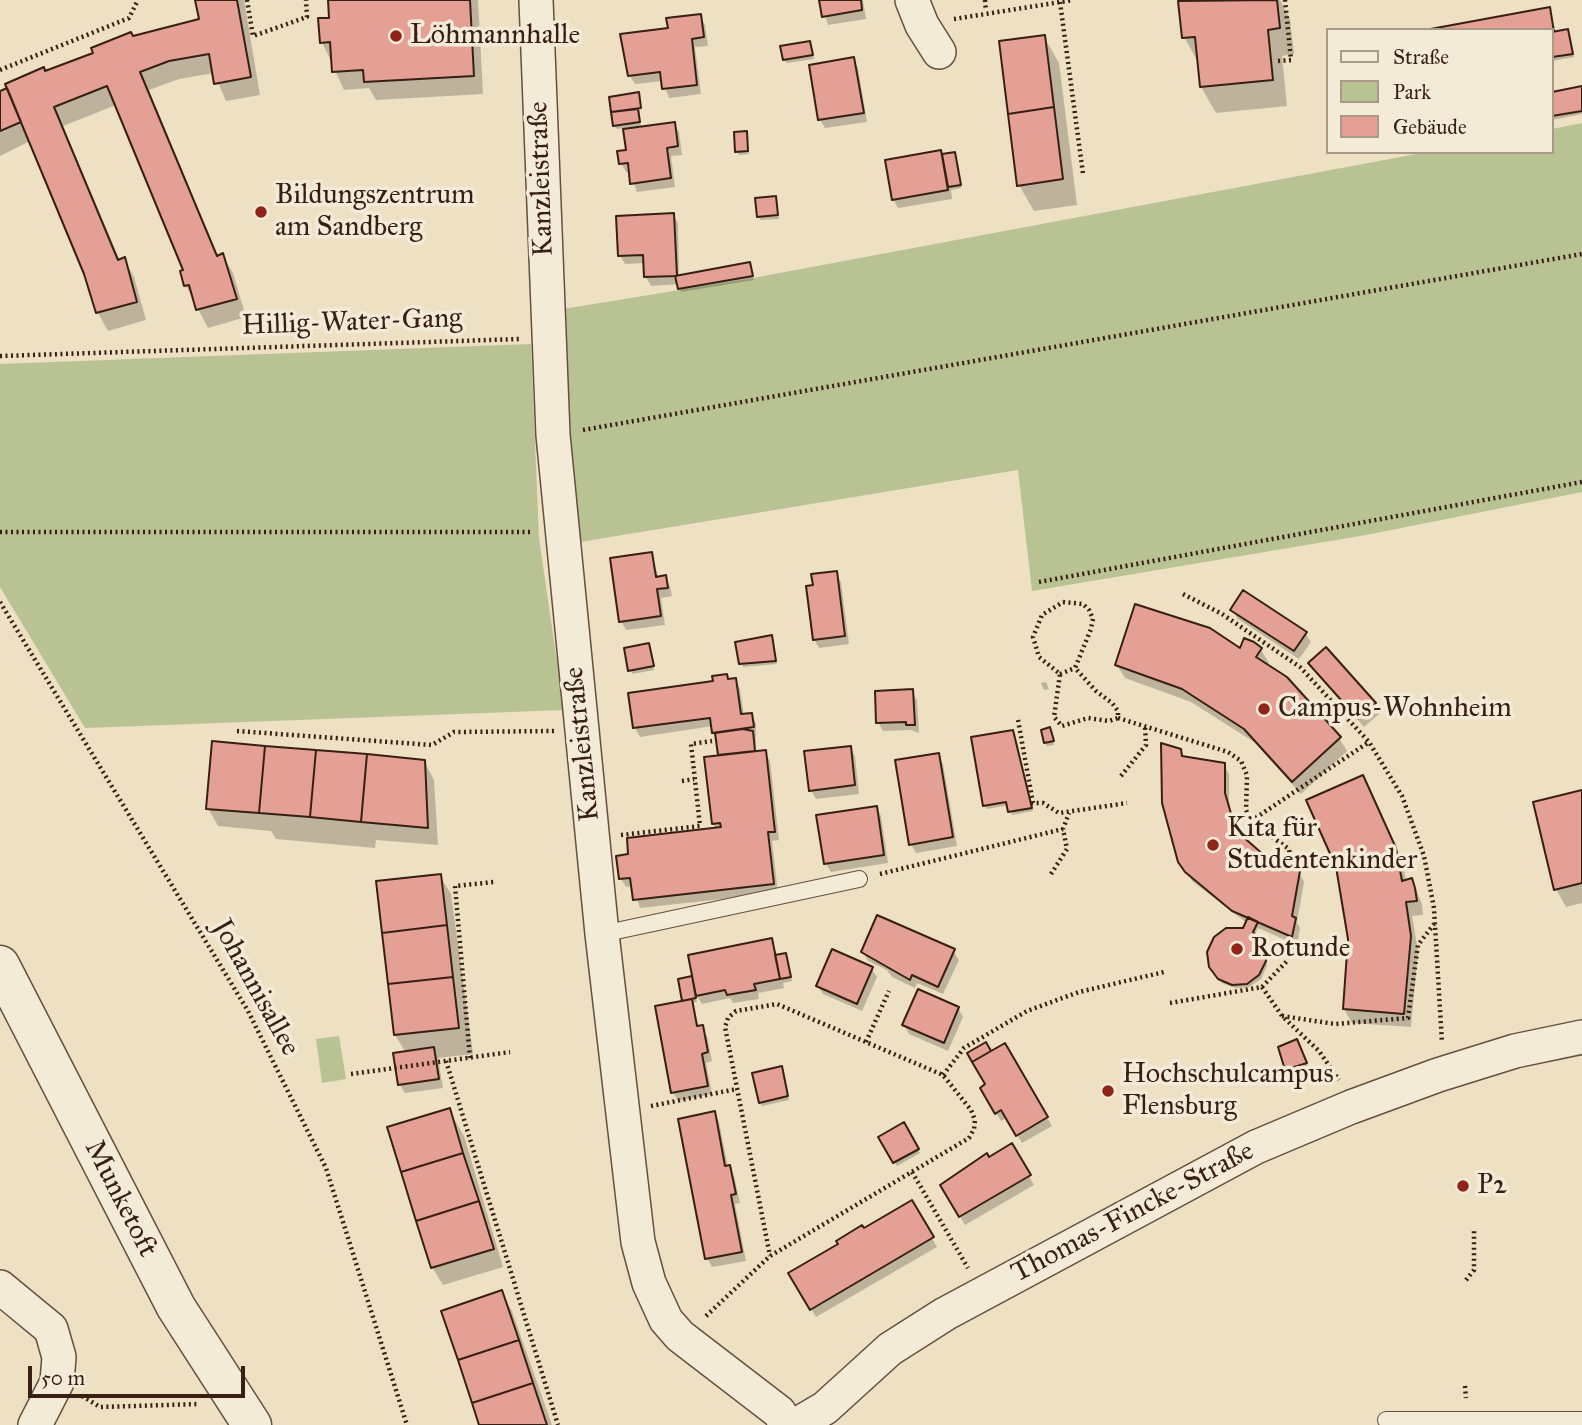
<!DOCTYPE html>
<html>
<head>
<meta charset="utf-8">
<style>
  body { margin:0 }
  #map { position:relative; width:1582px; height:1425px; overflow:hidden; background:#ede0c3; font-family:"IM FELL Great Primer",serif }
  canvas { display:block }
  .legend { position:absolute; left:1326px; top:28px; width:228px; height:126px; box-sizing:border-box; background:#f3ebd8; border:2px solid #a89989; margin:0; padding:9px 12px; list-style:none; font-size:21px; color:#381f13 }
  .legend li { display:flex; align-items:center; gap:14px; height:35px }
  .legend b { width:35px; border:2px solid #a89989 }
  .scale { position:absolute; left:28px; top:1366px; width:217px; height:32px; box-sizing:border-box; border:4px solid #381f13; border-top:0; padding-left:9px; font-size:21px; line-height:24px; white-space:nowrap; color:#381f13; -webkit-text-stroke:5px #f3ebd8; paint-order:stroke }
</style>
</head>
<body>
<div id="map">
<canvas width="1582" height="1425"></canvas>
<ul class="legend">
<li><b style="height:9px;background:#f3ebd8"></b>Straße</li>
<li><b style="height:19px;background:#b9c293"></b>Park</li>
<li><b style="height:19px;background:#e4a094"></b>Gebäude</li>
</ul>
<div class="scale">50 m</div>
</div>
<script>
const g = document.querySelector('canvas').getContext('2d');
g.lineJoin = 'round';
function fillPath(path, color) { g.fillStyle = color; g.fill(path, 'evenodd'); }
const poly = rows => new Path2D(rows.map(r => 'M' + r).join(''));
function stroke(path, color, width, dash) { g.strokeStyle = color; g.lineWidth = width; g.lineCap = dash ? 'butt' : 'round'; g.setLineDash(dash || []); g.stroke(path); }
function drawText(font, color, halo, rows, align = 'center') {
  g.font = font + ' "IM FELL Great Primer",serif'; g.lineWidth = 7; g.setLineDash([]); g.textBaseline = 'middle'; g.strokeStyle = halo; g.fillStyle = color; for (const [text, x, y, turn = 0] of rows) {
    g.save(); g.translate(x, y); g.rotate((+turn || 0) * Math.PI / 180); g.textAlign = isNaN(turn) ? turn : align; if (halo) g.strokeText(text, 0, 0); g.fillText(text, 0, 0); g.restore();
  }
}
fillPath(poly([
  [1582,123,1582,492,1366,535,1032,591,1018,470,574,543,557,310,753,278,1427,152,1552,152,1552,129],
  [531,344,539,538,564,710,85,728,0,587,0,364],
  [339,1036,346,1079,322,1083,316,1039]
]), '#b9c293');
fillPath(poly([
  [197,0,244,0,260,95,226,101,214,73,179,79,149,90,218,257,222,255,233,273,246,317,208,328,186,286,185,271,116,105,63,126,120,261,124,259,134,277,146,320,108,331,98,313,86,273,30,141,0,156,0,94,133,38,201,20],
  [329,0,478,0,483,94,376,100,369,88,344,90,322,42,330,19],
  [821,0,863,0,866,19,828,25],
  [1203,0,1280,0,1290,19,1294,54,1282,56,1287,106,1216,113,1201,87,1199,64,1184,37,1180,2],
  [1549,9,1555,33,1568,31,1570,35,1574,57,1552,61],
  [700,16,705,25,708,46,695,47,701,94,669,98,663,81,635,84,630,76,670,30],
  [1044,37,1059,63,1077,205,1034,211,1019,185],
  [810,43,814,59,787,63,784,60],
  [853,59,858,68,867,122,825,128,820,120],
  [1582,88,1582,114,1552,120,1552,93],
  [638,94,641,128,674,124,679,132,682,155,671,156,675,187,637,192,630,172,626,172,621,163,628,152,625,128,617,129,614,125,611,98],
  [746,133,749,154,739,155,737,151],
  [940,152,943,156,956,157,961,188,951,190,952,199,898,208,893,199],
  [775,198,779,219,761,220,758,216],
  [673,214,678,223,679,277,751,268,754,280,681,292,679,284,651,286,646,277,645,263,625,264,620,256],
  [651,554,659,578,665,577,670,586,672,596,661,598,665,625,626,630,621,621],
  [836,573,841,582,849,644,819,648,814,639],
  [1232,610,1305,633,1311,642,1299,659,1238,619],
  [773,641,777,664,743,667,741,663],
  [1253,644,1261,650,1269,663,1267,666,1339,738,1347,751,1301,794,1254,742,1191,702,1125,678,1117,665,1241,650],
  [648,645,654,670,632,674,626,649],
  [1326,649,1380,713,1364,727,1310,663],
  [726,676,729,681,735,680,740,689,744,716,751,715,756,723,756,753,765,752,770,761,779,840,772,841,778,893,640,908,633,886,626,887,621,879,717,830,713,824,720,757,713,726,640,737,635,728],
  [1046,682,1049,689,1044,690,1041,683],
  [912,691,917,700,919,733,911,730,883,731,878,722],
  [1013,732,1033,811,1012,815,1009,805,987,809,985,806],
  [1052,733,1054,745,1047,746,1045,743],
  [850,748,855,756,859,794,816,799,811,790],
  [1180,750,1185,759,1224,765,1229,774,1229,803,1238,833,1264,857,1299,873,1304,882,1297,922,1300,928,1297,945,1258,928,1254,936,1265,951,1267,966,1261,979,1249,987,1235,988,1222,983,1214,971,1247,923,1192,881,1180,861],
  [938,755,943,764,957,846,916,853,911,844],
  [424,761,434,780,438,845,376,840,375,848,276,839,271,831,218,826,208,808],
  [1363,777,1403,863,1406,881,1412,880,1422,904,1423,915,1412,916,1418,951,1411,1027,1352,1023,1344,1009],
  [1582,793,1582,903,1566,907,1556,889],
  [876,808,881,816,888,863,831,872,826,864],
  [440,876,451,894,473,1054,438,1058,443,1088,405,1093,400,1085,406,1053,395,1035,378,883],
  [771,940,778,957,785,955,788,959,792,981,783,983,784,988,758,993,759,999,733,1003,730,998,702,1004,695,993,697,1002,692,1003,699,1027,707,1036,712,1061,706,1063,712,1094,678,1101,673,1092,684,1002,691,978,695,985],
  [953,951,959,960,943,994,917,983,915,988,892,977,887,970,868,961,863,952],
  [872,969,877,977,862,1011,823,994,818,986],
  [958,1008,963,1017,948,1051,909,1034,904,1025],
  [985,1044,991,1053,1004,1045,1052,1126,1022,1143,1007,1118,1001,1121,987,1097,988,1085,969,1054],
  [1299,1045,1308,1067,1289,1073,1287,1069],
  [783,1072,789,1100,762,1106,760,1102],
  [449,1110,464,1136,503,1267,443,1285,432,1267],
  [714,1113,719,1122,728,1167,734,1176,740,1203,735,1204,746,1261,712,1267,707,1258],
  [904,1124,920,1153,897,1166,881,1137],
  [1012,1146,1034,1185,965,1225,942,1186,966,1173,964,1169,986,1155,988,1160],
  [912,1203,937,1247,816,1317,791,1274],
  [501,1292,512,1311,552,1425,481,1425]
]), '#0003');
const building = poly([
  [195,0,237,0,251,77,214,84,209,54,169,61,140,72,217,256,223,253,237,299,196,310,189,285,184,286,180,271,183,270,107,86,54,107,118,260,125,257,137,302,96,313,84,274,5,84,44,67,45,71,93,53,91,48,131,32,133,36,199,19,195,0],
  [328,0,470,0,474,76,364,82,363,70,332,72,330,42,320,43,318,18,329,18,328,0],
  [819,0,861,0,862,10,822,17,819,0],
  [1277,0,1280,28,1268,30,1273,80,1200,87,1195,37,1182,38,1178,1,1277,0],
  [1550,7,1554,32,1425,30,1550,7],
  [701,14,704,37,692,39,697,85,662,89,660,72,628,76,620,34,668,28,666,18,701,14],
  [1568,29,1573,54,1552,57,1552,32,1568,29],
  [1045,35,1054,107,1008,114,999,41,1045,35],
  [810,41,813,55,783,60,780,46,810,41],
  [854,57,864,113,818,120,809,65,854,57],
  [1582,86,1582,111,1552,116,1552,92,1582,86],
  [7,88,21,122,0,131,0,91,7,88],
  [639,92,641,108,611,112,609,97,639,92],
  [1054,107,1063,179,1017,186,1008,114,1054,107],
  [638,109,640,122,613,126,611,112,638,109],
  [675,122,678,146,667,148,671,178,630,184,628,163,619,164,617,151,626,150,623,129,675,122],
  [747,131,748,151,735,152,734,132,747,131],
  [941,150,948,190,892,200,885,160,941,150],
  [955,152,961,185,948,187,942,154,955,152],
  [776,196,778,215,757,217,755,198,776,196],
  [674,213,677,276,644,277,643,255,618,256,616,216,674,213],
  [750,262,753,276,678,289,675,276,750,262],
  [652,552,656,577,666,575,668,588,657,589,661,616,619,622,610,558,652,552],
  [837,571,845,636,813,640,806,586,813,585,811,574,837,571],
  [1243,590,1307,632,1294,651,1230,610,1243,590],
  [1135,604,1210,628,1240,648,1244,638,1254,642,1262,648,1256,657,1287,677,1341,737,1292,782,1244,729,1182,689,1115,665,1135,604],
  [772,635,776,661,739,664,735,642,772,635],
  [649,643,654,666,628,671,624,648,649,643],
  [1326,647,1376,703,1358,719,1308,663,1326,647],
  [727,674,728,679,736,678,741,714,752,713,754,727,712,733,710,718,633,728,628,693,713,681,712,676,727,674],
  [913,689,915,725,906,725,906,722,876,723,875,691,913,689],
  [1050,727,1054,741,1044,743,1041,730,1050,727],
  [743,729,753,731,755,751,718,755,715,733,743,729],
  [1013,730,1032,808,1008,812,1006,802,983,806,971,737,1013,730],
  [212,741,265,746,259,813,206,809,212,741],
  [1161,743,1181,749,1182,756,1225,763,1225,793,1234,824,1241,835,1265,856,1300,871,1292,916,1296,918,1292,937,1232,911,1185,872,1178,862,1162,803,1161,743],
  [265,746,316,750,310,817,259,813,265,746],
  [851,746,855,785,809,791,804,751,851,746],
  [316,750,367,754,361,822,310,817,316,750],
  [766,750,775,832,768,832,774,884,633,900,630,878,619,879,616,856,628,854,627,838,721,827,720,823,712,824,704,757,766,750],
  [939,753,953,837,909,845,895,760,939,753],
  [367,754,425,760,428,828,361,822,367,754],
  [1363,775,1396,848,1402,881,1412,878,1415,888,1417,901,1406,902,1411,936,1404,1014,1343,1009,1348,939,1336,867,1306,800,1363,775],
  [1582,790,1582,883,1554,890,1533,802,1582,790],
  [877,806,884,855,824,864,816,815,877,806],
  [441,874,447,925,382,933,376,881,441,874],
  [877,915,955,949,938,987,912,975,910,980,861,952,877,915],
  [1248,917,1258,922,1253,932,1264,945,1266,961,1259,975,1247,984,1232,985,1218,979,1209,967,1207,952,1214,937,1226,928,1243,928,1248,917],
  [447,925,453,977,388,984,382,933,447,925],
  [772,938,780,979,754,984,756,990,727,995,725,990,696,996,688,955,772,938],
  [832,949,873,967,857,1004,816,986,832,949],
  [786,953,791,977,780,979,775,955,786,953],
  [692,976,696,998,682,1001,678,979,692,976],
  [453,977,459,1028,394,1035,388,984,453,977],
  [918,989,959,1007,944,1043,902,1025,918,989],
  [692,999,697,1026,703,1025,708,1052,702,1054,708,1086,671,1093,655,1006,692,999],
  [1297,1039,1307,1063,1285,1070,1278,1047,1297,1039],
  [986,1042,991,1051,972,1062,967,1053,986,1042],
  [1005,1043,1048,1117,1016,1136,1001,1110,995,1114,980,1088,985,1084,972,1062,1005,1043],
  [434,1047,439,1079,398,1085,393,1053,434,1047],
  [782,1066,788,1096,759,1103,752,1073,782,1066],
  [450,1108,463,1153,401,1172,387,1127,450,1108],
  [715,1111,725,1166,730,1165,736,1194,731,1195,742,1252,705,1259,678,1119,715,1111],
  [904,1122,919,1149,893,1163,878,1137,904,1122],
  [1012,1143,1031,1175,959,1217,940,1185,987,1153,989,1157,1012,1143],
  [463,1153,479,1201,416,1221,401,1172,463,1153],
  [912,1200,934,1237,810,1310,788,1273,838,1244,836,1241,862,1225,864,1228,912,1200],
  [479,1201,494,1249,431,1268,416,1221,479,1201],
  [502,1290,519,1340,458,1360,441,1311,502,1290],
  [519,1340,533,1383,472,1403,458,1360,519,1340],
  [533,1383,547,1425,479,1425,472,1403,533,1383]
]);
fillPath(building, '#e4a094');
stroke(building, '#381f13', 2);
const service = poly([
  [602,934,859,879],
  [1386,1420,1582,1420]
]);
const minor = poly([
  [536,0,553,435,602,934,638,1242,649,1283,666,1320,680,1336,779,1412,787,1425],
  [912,0,922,25,939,52],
  [0,1287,51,1329,59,1357,57,1382,35,1425],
  [796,1425,825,1408,890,1349,945,1314,1256,1147,1351,1107,1438,1075,1515,1051,1582,1037]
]);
const tertiary = poly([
  [0,965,176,1307,252,1425]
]);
stroke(service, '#654f3f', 18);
stroke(minor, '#654f3f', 36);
stroke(tertiary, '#654f3f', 41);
stroke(poly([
  [247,0,253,36,307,17,306,0],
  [985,0,986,11],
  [1060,2,1083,174],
  [954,19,1073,0],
  [1278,61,1291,60,1285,0],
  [0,70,129,18,138,0],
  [0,356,520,339],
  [583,430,1582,254],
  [0,532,533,532],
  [1039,582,1582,482],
  [1183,594,1222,614,1300,667,1369,742,1402,796,1424,856,1434,908,1442,1043],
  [0,602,248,1011,326,1168,407,1425],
  [1063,602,1083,604,1089,610,1093,619,1091,629,1075,668,1096,691,1112,703,1118,711,1118,718,1109,721,1088,718,1062,726,1054,717,1060,674,1039,657,1033,637,1042,615,1063,602],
  [1060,674,1075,668],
  [1118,718,1228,752,1241,761,1247,775,1246,810,1251,822,1289,849,1291,862],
  [1018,720,1033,803,1043,803,1059,813,1127,803],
  [237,731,432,745,454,732,554,731],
  [1121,776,1146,745,1145,726],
  [682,781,694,779],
  [1251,821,1369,742],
  [621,835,700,826,691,744,712,741],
  [880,874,1063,829],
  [1051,874,1067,849,1063,829,1069,813],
  [1262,987,1282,1016,1319,1051,1339,1080],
  [1170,1003,1262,987,1287,961,1296,940],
  [1282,1016,1335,1024,1408,1018,1418,945,1434,924],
  [866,1042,889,991],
  [470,1058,455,886,494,882],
  [446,1061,558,1425],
  [351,1074,510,1052],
  [943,1075,964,1048,1027,1011,1079,992,1164,972],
  [651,1106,737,1089],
  [912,1172,968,1268],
  [1466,1280,1474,1270,1474,1228],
  [706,1316,770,1256,969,1138,974,1129,975,1120,971,1110,943,1075,777,1004,736,1011,728,1018,725,1027,770,1256],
  [1465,1386,1466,1398],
  [82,1396,100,1407,199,1404]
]), '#381f13', 4.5, [2, 3.5]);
stroke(service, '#f3ebd8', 16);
stroke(minor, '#f3ebd8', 33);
stroke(tertiary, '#f3ebd8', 38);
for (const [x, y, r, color] of [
  [396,36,7,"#8f2418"],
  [261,212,7,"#8f2418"],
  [1264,709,7,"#8f2418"],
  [1213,845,7,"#8f2418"],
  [1237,949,7,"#8f2418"],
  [1108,1091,7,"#8f2418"],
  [1463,1186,7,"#8f2418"]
]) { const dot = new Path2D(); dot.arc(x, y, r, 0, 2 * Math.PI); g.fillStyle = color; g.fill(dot); stroke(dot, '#f3ebd8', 2.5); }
drawText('28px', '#381f13', '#f3ebd8', [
  ["Löhmannhalle",410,36],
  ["Bildungszentrum",275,196],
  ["am Sandberg",275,228],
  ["Campus-Wohnheim",1278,709],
  ["Kita für",1227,829],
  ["Studentenkinder",1227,861],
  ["Rotunde",1251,949],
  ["Hochschulcampus",1122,1075],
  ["Flensburg",1122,1107],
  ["P2",1477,1186]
], 'left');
drawText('28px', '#381f13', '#f3ebd8', [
  ["Kanzleistraße",542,179,-92],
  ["Hillig-Water-Gang",352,323,-2],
  ["Kanzleistraße",583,744,-96],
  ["Johannisallee",255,988,61],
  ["Munketoft",120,1199,63],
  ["Thomas-Fincke-Straße",1133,1213,-28]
]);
</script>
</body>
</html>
